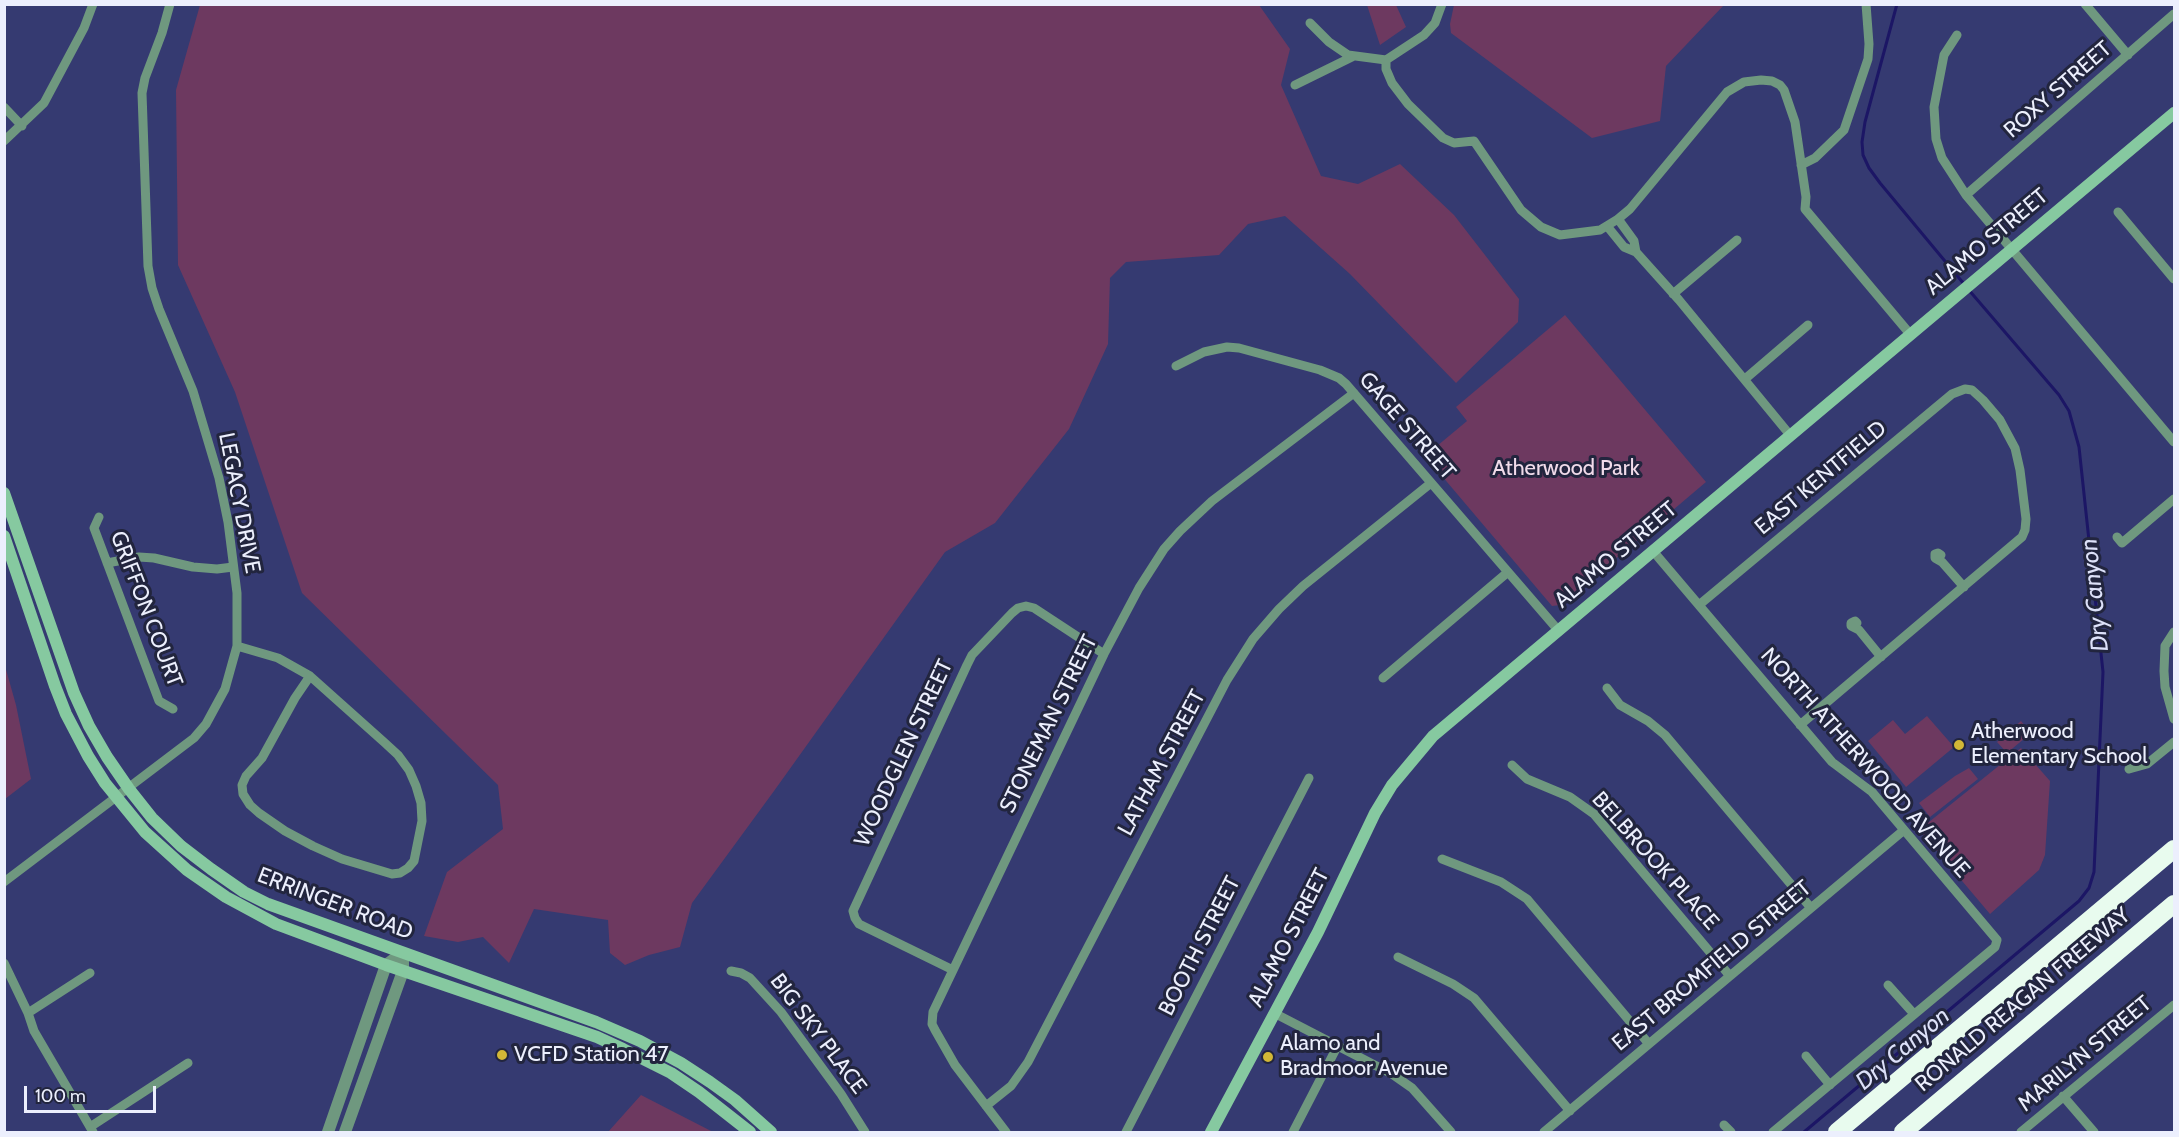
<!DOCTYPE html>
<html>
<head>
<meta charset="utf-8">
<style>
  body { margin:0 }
  #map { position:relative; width:2179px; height:1137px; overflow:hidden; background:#353a71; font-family:Cabin,sans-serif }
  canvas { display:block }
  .frame { position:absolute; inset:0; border:6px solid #eceffd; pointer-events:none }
  .scale { position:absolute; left:24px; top:1086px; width:132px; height:27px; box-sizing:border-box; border:3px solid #eceffd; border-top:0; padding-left:8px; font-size:18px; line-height:21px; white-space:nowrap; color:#eceffd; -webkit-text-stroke:4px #22253e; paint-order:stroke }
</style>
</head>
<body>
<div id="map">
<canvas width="2179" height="1137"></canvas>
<div class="frame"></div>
<div class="scale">100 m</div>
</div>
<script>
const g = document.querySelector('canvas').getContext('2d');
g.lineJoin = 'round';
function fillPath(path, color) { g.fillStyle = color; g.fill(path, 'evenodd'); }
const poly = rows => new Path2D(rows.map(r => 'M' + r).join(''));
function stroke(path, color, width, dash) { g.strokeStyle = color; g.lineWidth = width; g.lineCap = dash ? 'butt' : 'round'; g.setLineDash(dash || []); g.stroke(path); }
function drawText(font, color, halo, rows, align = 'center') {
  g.font = font + ' Cabin,sans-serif'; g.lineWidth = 6; g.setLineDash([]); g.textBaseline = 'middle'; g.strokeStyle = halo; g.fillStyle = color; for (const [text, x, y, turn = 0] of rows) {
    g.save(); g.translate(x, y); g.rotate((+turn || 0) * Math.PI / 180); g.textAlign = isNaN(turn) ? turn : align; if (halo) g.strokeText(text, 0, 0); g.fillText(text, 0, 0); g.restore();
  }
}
fillPath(poly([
  [200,5,1259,5,1290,49,1281,85,1321,176,1358,184,1400,164,1454,215,1519,299,1518,322,1456,383,1350,274,1285,216,1248,224,1219,255,1126,262,1110,278,1108,344,1069,429,995,523,945,552,774,791,692,903,680,947,649,955,625,965,610,953,608,920,534,909,509,963,483,937,458,942,424,936,447,872,503,829,498,785,302,593,235,392,178,265,176,90],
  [1367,5,1396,5,1406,27,1380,45],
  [1454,5,1454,4,1724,5,1666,66,1660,121,1592,138,1451,33,1450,24],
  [1565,315,1706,482,1561,605,1552,606,1425,456,1467,421,1456,407],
  [5,666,16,705,31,779,5,799],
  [1927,716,1954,747,1906,787,1868,741,1893,720,1905,734],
  [2021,721,2031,733,2007,753,1997,742],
  [2021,748,2050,781,2045,855,2039,870,1990,914,1919,830],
  [1969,768,1978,779,1930,817,1919,803,1955,776],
  [641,1095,713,1132,608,1132]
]), '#6d3960');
stroke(poly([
  [1897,4,1865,122,1862,142,1863,155,1869,168,1880,183,1964,284],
  [1804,1132,2079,901,2089,888,2094,872,2103,672,2079,447,2069,411,2059,395,1968,289]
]), '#1c1665', 3);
stroke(poly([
  [2085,4,2128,55],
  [1310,23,1329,42,1348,55,1386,60,1386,69,1392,83,1408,104,1443,138,1454,143,1474,141,1521,210,1541,227,1560,235,1600,230,1618,219,1630,209,1727,92,1744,82,1761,80,1772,81,1780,85,1784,90,1795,122,1806,197,1805,209,1910,334],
  [1957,35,1944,55,1934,107,1936,139,1942,158,1966,195,2174,442],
  [1386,60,1424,35,1435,23,1442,4],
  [1295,85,1354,56],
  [4,107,22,126],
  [4,141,44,103,84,28,93,4],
  [1801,165,1815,158,1844,130,1868,59,1869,44,1866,4],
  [1966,195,2174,14],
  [2118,212,2174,279],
  [1618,219,1634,241,1636,252,1679,300,1790,435],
  [1607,226,1624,247,1636,252],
  [1673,294,1737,240],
  [1176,366,1204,352,1227,347,1239,348,1320,370,1339,378,1346,384,1558,630],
  [1745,379,1808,325],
  [99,517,94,528,159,701,173,709],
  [2117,537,2122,543,2174,499],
  [1653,551,1832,762,1872,792,1997,940,1995,947,1773,1132],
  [1941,555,1938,553,1935,554,1935,558,1942,562,1964,587],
  [107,563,139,557,154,558,193,567,217,569,233,567],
  [1699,605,1952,394,1965,389,1972,390,1983,400,2000,420,2015,448,2020,470,2026,519,2025,530,2022,537,1800,725],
  [1857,623,1855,621,1851,623,1851,626,1859,630,1881,657],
  [2174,632,2165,646,2164,671,2165,687,2174,719],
  [237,646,278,658,310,676,385,743,398,755,409,770,416,786,421,803,422,821,414,861,408,868,400,873,392,874,342,859,313,846,285,831,259,813,250,805,243,794,242,785,246,776,262,758,295,698,310,676],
  [1383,678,1508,572],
  [1607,688,1620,705,1648,721,1665,735,1811,908],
  [1512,765,1527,779,1570,797,1594,814,1730,976],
  [2129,769,2147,764,2174,742],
  [1442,859,1501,882,1527,899,1649,1044],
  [4,882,194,738,206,724,225,689,237,646,237,593,228,522,219,478,193,391,159,309,152,288,148,266,142,93,145,78,162,33,170,4],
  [1398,957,1453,984,1474,998,1570,1111],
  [4,963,28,1013,34,1031,93,1132],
  [953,970,859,924,855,918,853,911,967,665,972,655,1012,613,1018,608,1026,606,1034,608,1104,654],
  [731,971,741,973,750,978,781,1012,841,1094,865,1132],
  [1888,985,1914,1014],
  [28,1013,90,973],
  [1274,1013,1392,1074,1412,1088,1451,1132],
  [1806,1056,1830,1085],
  [2063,1096,2094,1132],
  [986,1106,1011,1086,1028,1062,1227,680,1253,639,1279,609,1303,586,1431,483],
  [1724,1125,1731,1132],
  [90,1127,188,1063],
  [1006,1132,955,1065,935,1030,932,1024,933,1012,1104,654,1139,588,1164,549,1180,531,1212,501,1354,393],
  [1126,1132,1309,778],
  [1293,1132,1338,1045],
  [1544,1132,1904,830],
  [2021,1132,2174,1005]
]), '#6f987f', 9);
stroke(poly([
  [328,1132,386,965,402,953],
  [345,1132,403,971,403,961]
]), '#6f987f', 12);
stroke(poly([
  [4,493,74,693,89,726,107,757,129,789,152,818,181,846,211,869,244,892,268,904,596,1022,640,1041,681,1063,710,1082,735,1100,771,1132],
  [4,536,55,686,66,714,88,756,105,783,145,832,187,870,226,897,276,924,386,965,597,1037,623,1049,671,1073,699,1092,750,1132],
  [1211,1132,1318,932,1375,813,1392,785,1433,736,2174,113]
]), '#86c9a0', 12);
stroke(poly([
  [1837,1132,2174,849],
  [1903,1132,2174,904]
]), '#e8fbee', 18);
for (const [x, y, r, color] of [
  [1959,745,6,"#d2b736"],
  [502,1055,6,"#d2b736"],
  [1268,1057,6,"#d2b736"]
]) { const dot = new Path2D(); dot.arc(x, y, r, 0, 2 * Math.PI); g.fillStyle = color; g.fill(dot); stroke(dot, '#22253e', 2); }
drawText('22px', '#eceffd', '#22253e', [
  ["ROXY STREET",2058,90,-41],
  ["ALAMO STREET",1987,242,-40],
  ["GAGE STREET",1407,426,49],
  ["EAST KENTFIELD",1821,478,-40],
  ["LEGACY DRIVE",239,503,79],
  ["ALAMO STREET",1616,555,-40],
  ["GRIFFON COURT",146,609,69],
  ["STONEMAN STREET",1049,724,-64],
  ["WOODGLEN STREET",904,753,-65],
  ["LATHAM STREET",1162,763,-62],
  ["NORTH ATHERWOOD AVENUE",1865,763,48],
  ["BELBROOK PLACE",1655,861,48],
  ["ERRINGER ROAD",335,904,21],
  ["ALAMO STREET",1289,938,-63],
  ["BOOTH STREET",1200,946,-63],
  ["EAST BROMFIELD STREET",1712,966,-40],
  ["RONALD REAGAN FREEWAY",2023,1000,-40],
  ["BIG SKY PLACE",818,1034,53],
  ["MARILYN STREET",2085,1054,-40]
]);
drawText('22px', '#f1dbea', '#22253e', [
  ["Atherwood Park",1566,469]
]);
drawText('22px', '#eceffd', '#22253e', [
  ["Atherwood",1971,732],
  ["Elementary School",1971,757],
  ["Alamo and",1280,1044],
  ["Bradmoor Avenue",1280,1069],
  ["VCFD Station 47",514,1055]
], 'left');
drawText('italic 24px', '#dde1f9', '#22253e', [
  ["Dry Canyon",2095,595,-96],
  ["Dry Canyon",1903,1049,-40]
]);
</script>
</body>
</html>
